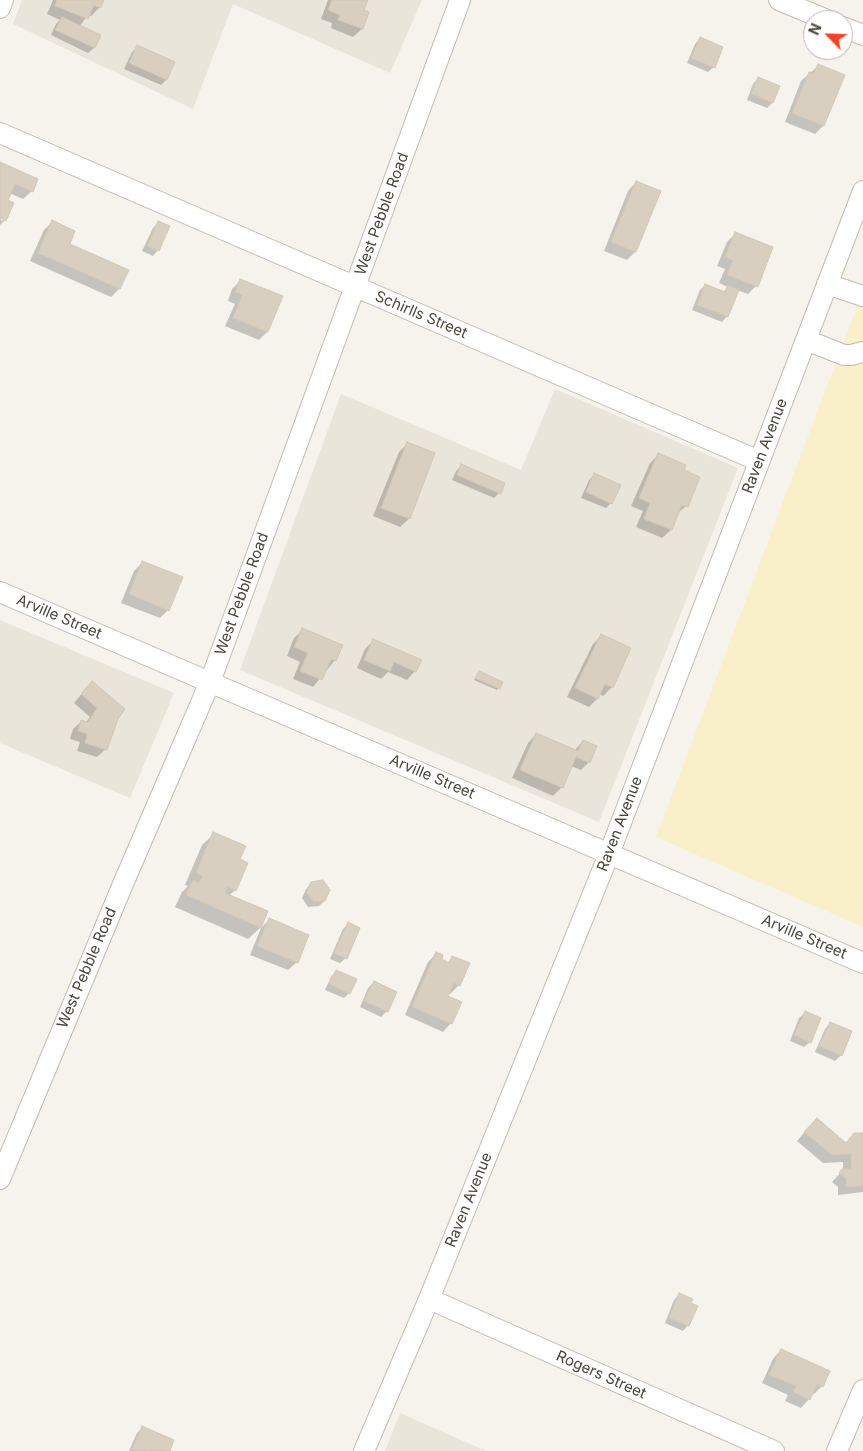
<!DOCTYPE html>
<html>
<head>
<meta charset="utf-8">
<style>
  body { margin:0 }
  #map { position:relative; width:863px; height:1451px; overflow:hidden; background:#f6f3ec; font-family:Inter,sans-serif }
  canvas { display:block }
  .north { position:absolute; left:803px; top:10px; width:50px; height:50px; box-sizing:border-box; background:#fff; border:1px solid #b7b4b0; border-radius:50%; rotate:294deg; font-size:14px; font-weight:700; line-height:20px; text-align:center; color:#4b4439 }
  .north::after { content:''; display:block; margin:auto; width:18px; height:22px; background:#fc3f1d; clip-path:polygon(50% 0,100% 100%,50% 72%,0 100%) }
</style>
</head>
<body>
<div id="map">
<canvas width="863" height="1451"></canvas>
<div class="north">N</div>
</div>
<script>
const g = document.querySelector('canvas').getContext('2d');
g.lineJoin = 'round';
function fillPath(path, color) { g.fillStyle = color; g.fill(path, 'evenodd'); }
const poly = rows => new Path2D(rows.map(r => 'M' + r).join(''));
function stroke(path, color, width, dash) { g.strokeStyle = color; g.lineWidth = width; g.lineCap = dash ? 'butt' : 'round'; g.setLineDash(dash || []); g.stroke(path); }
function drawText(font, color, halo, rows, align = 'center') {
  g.font = font + ' Inter,sans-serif'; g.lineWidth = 4; g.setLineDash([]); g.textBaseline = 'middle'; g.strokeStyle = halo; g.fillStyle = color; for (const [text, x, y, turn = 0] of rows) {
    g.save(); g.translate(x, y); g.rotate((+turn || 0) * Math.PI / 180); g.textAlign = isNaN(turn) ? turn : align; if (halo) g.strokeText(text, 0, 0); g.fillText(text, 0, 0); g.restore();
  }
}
fillPath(poly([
  [22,0,422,0,390,73,233,4,193,109,13,24],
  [555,389,738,468,599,822,240,670,341,394,521,470],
  [0,620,174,693,130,798,0,743],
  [400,1413,486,1451,385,1451]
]), '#eae5da');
fillPath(poly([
  [863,291,863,927,656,837]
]), '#f9efc9');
fillPath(poly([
  [53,0,103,0,100,7,91,16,88,15,79,27,99,36,94,48,88,53,51,35,56,24,60,20,47,14],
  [328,0,367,0,363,11,368,13,362,29,353,37,331,28,332,23,321,19],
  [700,38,714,67,708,72,687,63,695,44],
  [138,46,166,80,161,85,124,69,132,52],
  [819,65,823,126,815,134,785,122,801,81],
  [758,78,772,103,767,108,747,100,753,84],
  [0,163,32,191,23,199,9,193,6,201,5,220,0,225,0,219,3,221,3,218,0,216],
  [636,182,635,252,627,260,604,251,628,191],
  [52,222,68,244,127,271,119,289,111,297,30,261,44,230],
  [158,223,158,250,153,256,142,251,153,228],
  [735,234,756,286,748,294,737,290,727,316,722,322,692,310,700,290,705,285,723,292,728,287,719,283,725,269,717,266,727,242],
  [241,280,267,332,259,340,225,326,235,304,228,301,232,289],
  [407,444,434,454,409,519,400,527,373,516,399,452],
  [658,455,682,471,686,506,677,514,671,530,662,538,636,527,643,511,631,506,650,463],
  [462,465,499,493,494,498,452,480,456,471],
  [594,475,611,503,606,508,581,498,589,480],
  [142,563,168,610,160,618,121,603,134,571],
  [303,630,335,660,313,687,293,679,300,662,287,656,294,638],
  [601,636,612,687,603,696,599,694,597,699,589,707,567,697,593,644],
  [373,641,415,671,407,680,388,672,381,679,357,668,365,649],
  [479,672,499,688,497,690,474,680],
  [84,691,116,718,106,749,97,757,77,751,80,742,70,739,73,729,82,721,86,722,90,717,74,703],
  [536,734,575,750,583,741,589,762,581,770,571,766,561,788,553,796,512,778,528,743],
  [214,834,238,860,235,890,229,896,266,912,260,928,248,939,175,907,182,892,188,886,185,885,202,845],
  [312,883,324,901,319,906,308,907,302,898,306,889],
  [269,920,297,962,288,970,250,955,261,928],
  [348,924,346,958,340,963,330,959,343,929],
  [436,954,440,960,447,963,453,957,459,985,450,994,448,993,446,996,451,1023,443,1032,405,1015,428,962],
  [336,971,349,993,344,998,325,990,331,977],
  [374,982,387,1011,381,1017,360,1007,368,988],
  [805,1013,810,1042,804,1047,790,1041,799,1018],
  [830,1023,841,1055,835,1061,815,1052,825,1029],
  [808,1128,845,1144,863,1134,863,1192,838,1195,838,1187,832,1182,843,1170,843,1162,823,1163,797,1141],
  [680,1294,688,1325,683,1331,665,1323,674,1300],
  [781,1350,822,1386,814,1394,812,1393,809,1399,801,1408,785,1401,788,1395,762,1383,773,1359],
  [142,1428,173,1441,168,1451,129,1451,137,1433]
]), '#0003');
const building = poly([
  [57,0,104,0,101,8,94,5,88,19,55,6,57,0],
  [332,0,368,0,364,10,369,12,363,29,338,20,340,15,328,10,332,0],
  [62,17,101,35,95,48,55,30,62,17],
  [700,37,723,47,715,68,691,58,700,37],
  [137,45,175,62,167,80,129,63,137,45],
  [818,64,845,75,824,126,792,113,809,72,814,73,818,64],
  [758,77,780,86,773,103,751,94,758,77],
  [0,162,38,179,33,192,15,184,8,200,14,203,6,221,1,218,0,219,0,162],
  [636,181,661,191,636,252,611,242,636,181],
  [52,220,75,231,70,244,129,270,120,289,38,253,52,220],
  [158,221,170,226,159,251,147,246,158,221],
  [735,232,773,247,758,287,727,275,733,260,725,257,735,232],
  [240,279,283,296,268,332,233,318,242,295,235,292,240,279],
  [705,284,725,292,728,285,739,290,728,317,697,305,705,284],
  [407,442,435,453,410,519,381,508,407,442],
  [658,453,686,465,684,470,700,477,688,507,682,505,672,530,644,519,650,503,639,498,658,453],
  [461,464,505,483,501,494,457,475,461,464],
  [594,473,621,485,612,504,586,492,594,473],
  [142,561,183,577,169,611,129,594,142,561],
  [302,628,343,645,336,661,331,659,322,680,300,671,308,653,294,647,302,628],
  [601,634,631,648,613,688,605,684,598,699,575,688,601,634],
  [373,639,422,660,416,672,394,662,390,671,364,660,373,639],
  [479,671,503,682,500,689,475,678,479,671],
  [92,681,125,709,118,719,107,750,85,743,87,734,78,731,81,720,88,722,97,708,81,694,92,681],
  [536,733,578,751,583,740,597,746,590,763,576,757,563,788,520,770,536,733],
  [213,832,246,846,240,859,248,863,236,891,228,887,225,893,268,911,261,928,186,895,193,880,199,883,202,876,196,873,213,832],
  [323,880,330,890,325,901,314,902,306,892,311,882,323,880],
  [269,918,309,935,298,963,257,946,269,918],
  [348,922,360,928,347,959,334,953,348,922],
  [436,952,443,955,442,959,449,963,452,956,470,963,460,986,454,983,448,996,462,1002,452,1024,412,1007,436,952],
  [336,970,357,979,350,994,329,984,336,970],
  [374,981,397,992,388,1012,364,1001,374,981],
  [805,1011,821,1018,811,1043,794,1035,805,1011],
  [830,1022,852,1031,842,1056,819,1046,830,1022],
  [817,1118,846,1143,854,1133,863,1133,863,1184,861,1186,846,1187,846,1178,839,1173,842,1169,851,1169,851,1154,832,1155,804,1132,817,1118],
  [679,1293,693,1299,691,1303,698,1306,689,1326,669,1318,679,1293],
  [781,1349,830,1371,823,1387,817,1384,810,1400,793,1392,796,1386,769,1375,781,1349],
  [142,1426,174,1440,170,1451,132,1450,142,1426]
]);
fillPath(building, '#d8cfc1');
stroke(building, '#d3c7b4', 1);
const minor = poly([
  [779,0,827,20],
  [0,8,3,0],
  [843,27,863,35],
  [0,133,759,461],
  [827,284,863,296],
  [806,340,844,355,851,355,863,352],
  [0,592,863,963],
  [0,1179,123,884,210,682,460,0],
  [429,1299,774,1451],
  [364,1451,429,1299,609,854,863,191],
  [837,1451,863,1390]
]);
stroke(minor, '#c2bbae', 22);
stroke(minor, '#fff', 20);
drawText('15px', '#4b4439', '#fff', [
  ["West Pebble Road",382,214,-70],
  ["Schirlls Street",421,315,23],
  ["Raven Avenue",765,446,-69],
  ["West Pebble Road",242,594,-70],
  ["Arville Street",59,617,23],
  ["Arville Street",432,777,23],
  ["Raven Avenue",620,824,-69],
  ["Arville Street",804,937,23],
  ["West Pebble Road",87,968,-67],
  ["Raven Avenue",469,1200,-68],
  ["Rogers Street",601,1375,24]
]);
</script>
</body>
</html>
